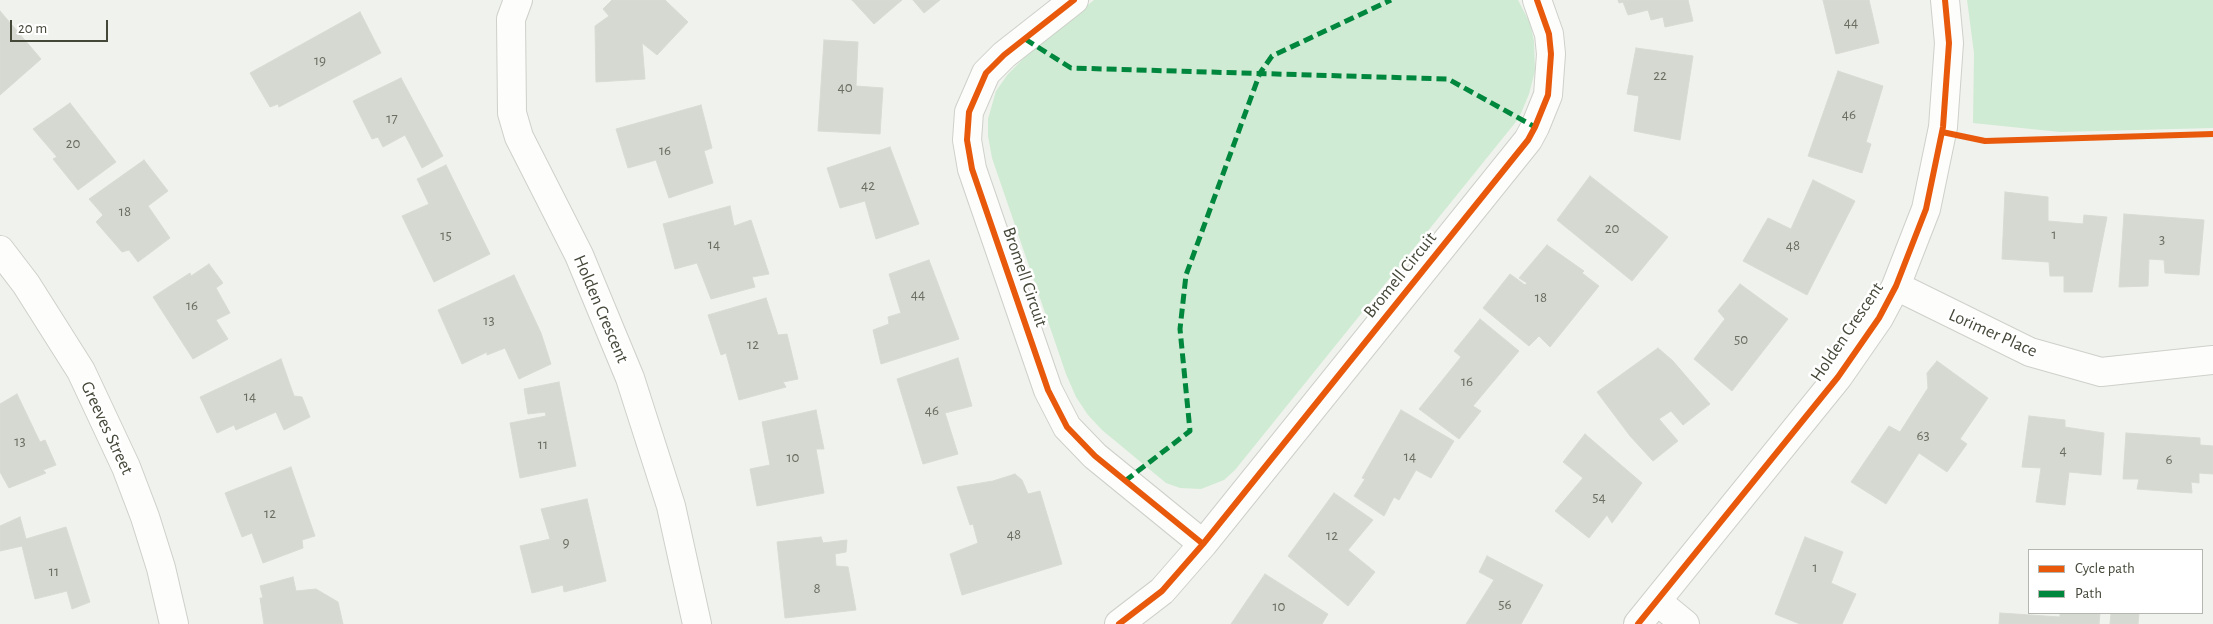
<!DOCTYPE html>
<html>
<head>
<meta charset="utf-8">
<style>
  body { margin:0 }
  #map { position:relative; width:2213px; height:624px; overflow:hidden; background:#f0f2ed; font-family:"Alegreya Sans",sans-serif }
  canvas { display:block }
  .legend { position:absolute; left:2028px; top:549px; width:175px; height:65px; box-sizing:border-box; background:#fff; border:1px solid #b4b6b0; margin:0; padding:6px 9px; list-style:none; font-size:15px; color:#444839 }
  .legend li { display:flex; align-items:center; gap:10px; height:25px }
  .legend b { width:25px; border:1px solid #b4b6b0 }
  .scale { position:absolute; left:10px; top:20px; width:98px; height:22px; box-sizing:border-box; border:2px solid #444839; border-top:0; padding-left:6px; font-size:15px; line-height:18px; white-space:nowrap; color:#444839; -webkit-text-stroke:4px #fff; paint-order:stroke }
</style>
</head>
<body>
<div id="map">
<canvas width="2213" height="624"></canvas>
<ul class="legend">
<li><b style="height:6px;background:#e8590c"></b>Cycle path</li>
<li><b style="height:6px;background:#00873e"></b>Path</li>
</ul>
<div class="scale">20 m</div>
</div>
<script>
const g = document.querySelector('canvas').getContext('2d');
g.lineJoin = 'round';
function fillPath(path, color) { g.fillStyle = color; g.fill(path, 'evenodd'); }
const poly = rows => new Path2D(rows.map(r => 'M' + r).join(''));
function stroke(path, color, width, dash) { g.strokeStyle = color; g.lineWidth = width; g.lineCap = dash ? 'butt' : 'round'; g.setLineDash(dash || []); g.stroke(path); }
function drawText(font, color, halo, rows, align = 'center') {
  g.font = font + ' "Alegreya Sans",sans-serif'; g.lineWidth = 5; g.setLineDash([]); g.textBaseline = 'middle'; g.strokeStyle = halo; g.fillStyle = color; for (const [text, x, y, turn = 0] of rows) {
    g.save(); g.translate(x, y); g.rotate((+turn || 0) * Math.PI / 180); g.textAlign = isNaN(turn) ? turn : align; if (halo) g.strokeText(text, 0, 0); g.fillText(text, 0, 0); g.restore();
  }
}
fillPath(poly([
  [1094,0,1518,0,1530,23,1534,41,1535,71,1529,94,1519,118,1235,470,1224,480,1201,489,1180,488,1166,483,1102,430,1088,415,1076,397,1066,374,992,158,988,136,988,119,996,91,1008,74,1025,57],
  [1967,0,2213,0,2213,128,2060,132,1973,123,1974,53]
]), '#d0ebd3');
const building = poly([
  [612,0,665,0,688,22,657,55,642,43,645,79,596,82,595,26,609,16,603,9,612,0],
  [852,0,902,0,874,24,852,0],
  [913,0,940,0,924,13,913,0],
  [1618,0,1688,0,1693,21,1665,27,1663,17,1651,20,1648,10,1628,15,1623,2,1619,3,1618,0],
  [1823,0,1869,0,1879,43,1836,54,1823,0],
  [0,11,41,59,0,95,0,11],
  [360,12,381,53,279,107,278,104,270,107,250,73,360,12],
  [824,40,858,42,856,86,883,88,880,134,818,131,824,40],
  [1636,48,1693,56,1680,140,1634,131,1639,96,1627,94,1636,48],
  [1838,71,1883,86,1866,142,1871,144,1862,173,1808,156,1838,71],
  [401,78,443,156,422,168,405,135,383,147,378,137,372,139,353,101,401,78],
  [70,103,116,162,78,190,53,159,57,157,33,129,70,103],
  [701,105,712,148,704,151,713,183,669,198,656,160,628,168,616,129,701,105],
  [890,147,919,224,876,239,865,201,840,208,827,168,890,147],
  [144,160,168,191,148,206,170,238,138,262,129,250,122,252,96,222,103,215,89,199,144,160],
  [446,165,490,254,434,282,402,216,429,204,417,179,446,165],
  [1590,176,1668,237,1632,281,1557,220,1590,176],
  [1813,180,1855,201,1807,295,1743,261,1768,218,1791,229,1813,180],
  [2005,192,2048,197,2048,221,2083,224,2084,215,2107,217,2092,292,2064,292,2064,276,2050,276,2049,262,2002,259,2005,192],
  [730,206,734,226,751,220,769,274,752,277,755,287,711,299,697,263,675,269,663,224,730,206],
  [2124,214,2204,220,2199,275,2165,273,2164,260,2149,259,2148,286,2119,287,2124,214],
  [1547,245,1584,271,1582,273,1599,286,1550,347,1539,336,1529,346,1483,308,1510,274,1525,285,1527,283,1519,278,1547,245],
  [929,260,959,339,881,364,873,330,889,324,888,317,901,313,889,274,929,260],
  [209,264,223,283,216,288,230,313,216,320,228,339,193,359,153,297,190,273,191,276,209,264],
  [514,275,541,333,551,364,519,379,505,348,487,355,487,352,462,364,438,310,514,275],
  [1740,284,1788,319,1732,391,1694,359,1725,319,1718,311,1740,284],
  [766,298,778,335,787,334,798,379,783,382,786,387,739,400,726,353,721,355,708,315,766,298],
  [1480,319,1519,351,1473,406,1481,411,1459,439,1419,409,1461,357,1454,351,1480,319],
  [1658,348,1673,361,1710,404,1683,425,1671,411,1659,419,1678,441,1653,461,1630,436,1597,392,1658,348],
  [958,358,972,406,945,413,958,454,923,464,897,379,958,358],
  [281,359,294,396,302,397,310,417,284,430,276,412,236,430,234,425,217,433,200,397,281,359],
  [1937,361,1988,398,1960,439,1967,444,1947,472,1919,453,1886,504,1851,482,1889,426,1900,432,1928,388,1927,373,1937,361],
  [559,382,576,466,520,478,510,423,546,416,545,412,528,414,524,389,559,382],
  [17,394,40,442,45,440,56,465,43,470,46,473,9,488,0,472,0,404,17,394],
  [816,410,824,449,816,449,824,493,757,506,750,469,770,465,762,422,816,410],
  [1401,410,1454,441,1431,478,1416,470,1399,500,1394,497,1384,516,1354,496,1365,479,1362,478,1401,410],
  [2029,416,2065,420,2065,427,2104,433,2101,475,2069,472,2065,505,2036,502,2041,468,2022,467,2029,416],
  [2126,433,2200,438,2200,445,2213,446,2213,474,2199,473,2199,483,2191,482,2192,493,2137,489,2139,479,2123,479,2126,433],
  [1585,434,1642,483,1612,523,1607,515,1589,538,1555,511,1583,478,1563,462,1585,434],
  [291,467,315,536,302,540,303,548,263,563,252,533,242,537,225,493,291,467],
  [1015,474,1022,480,1028,494,1040,491,1062,564,962,595,950,554,978,543,973,524,970,525,957,487,993,481,1015,474],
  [1334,493,1373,520,1348,550,1375,572,1348,606,1288,556,1334,493],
  [587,499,606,581,564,592,563,585,532,593,520,546,550,539,541,509,587,499],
  [20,517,26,539,66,527,90,602,72,609,67,591,35,599,22,546,0,551,0,526,20,517],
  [821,537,823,543,847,540,846,552,835,554,836,566,848,567,856,610,785,618,777,542,821,537],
  [1805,537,1843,552,1831,583,1856,594,1842,624,1800,624,1775,614,1805,537],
  [1487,556,1543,585,1521,624,1466,624,1494,580,1479,572,1487,556],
  [1265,574,1328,614,1322,624,1231,624,1265,574],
  [293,577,296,591,316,589,338,602,343,624,264,624,260,598,263,598,260,586,293,577],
  [2000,613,2060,617,2060,613,2100,613,2099,624,1999,624,2000,613],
  [2111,613,2139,613,2138,624,2110,624,2111,613]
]);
fillPath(building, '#d6d9d2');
stroke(building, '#d8dad3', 1);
const street = poly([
  [518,0,511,19,512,113,519,137,579,255,630,378,671,506,697,624],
  [1074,0,1004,55,986,73,969,112,967,140,972,169,1048,390,1067,427,1095,456,1203,544],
  [0,250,26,284,81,371,126,467,145,517,161,568,174,624],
  [1896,286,2030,352,2101,372,2213,360],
  [1657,601,1685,624],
  [1119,624,1162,591,1203,544,1528,140,1535,127,1548,95,1551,54,1549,34,1537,0],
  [1638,624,1838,377,1879,318,1896,286,1926,209,1943,127,1949,43,1945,0]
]);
stroke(street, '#ced0ca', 30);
stroke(street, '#fdfdfc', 28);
stroke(poly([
  [1025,39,1071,68,1448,79,1535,127],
  [1125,481,1190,431,1180,329,1186,275,1260,73,1272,56,1391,0]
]), '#00873e', 5, [10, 5]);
stroke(poly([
  [1074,0,1004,55,986,73,969,112,967,140,972,169,1048,390,1067,427,1095,456,1203,544],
  [1942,132,1985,141,2213,134],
  [1119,624,1162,591,1203,544,1528,140,1535,127,1548,95,1551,54,1549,34,1537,0],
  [1638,624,1838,377,1879,318,1896,286,1926,209,1943,127,1949,43,1945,0]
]), '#e8590c', 6);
drawText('15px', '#6a6e61', null, [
  ["44",1851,22],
  ["19",320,60],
  ["22",1660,75],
  ["40",845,87],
  ["46",1849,114],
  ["17",392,118],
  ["20",73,143],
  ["16",665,150],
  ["42",868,185],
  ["18",125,211],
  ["20",1612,228],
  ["1",2054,234],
  ["15",446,235],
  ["3",2162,239],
  ["14",714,244],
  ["48",1793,245],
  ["44",918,294],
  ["18",1541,297],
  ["16",192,305],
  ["13",489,320],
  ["50",1741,339],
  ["12",753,344],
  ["16",1467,381],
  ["14",250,396],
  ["46",932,410],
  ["63",1923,435],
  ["13",20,441],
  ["11",543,444],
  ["4",2063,450],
  ["14",1410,456],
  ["10",793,457],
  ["6",2169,459],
  ["54",1599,497],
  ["12",270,513],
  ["48",1014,534],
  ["12",1332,535],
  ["9",566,542],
  ["1",1815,567],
  ["11",54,571],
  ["8",817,588],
  ["56",1505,604],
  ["10",1279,606]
]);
drawText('18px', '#444839', '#fff', [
  ["Bromell Circuit",1400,275,-51],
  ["Bromell Circuit",1025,277,71],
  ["Holden Crescent",601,309,67],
  ["Holden Crescent",1847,332,-56],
  ["Lorimer Place",1993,333,24],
  ["Greeves Street",107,428,65]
]);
</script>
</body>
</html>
